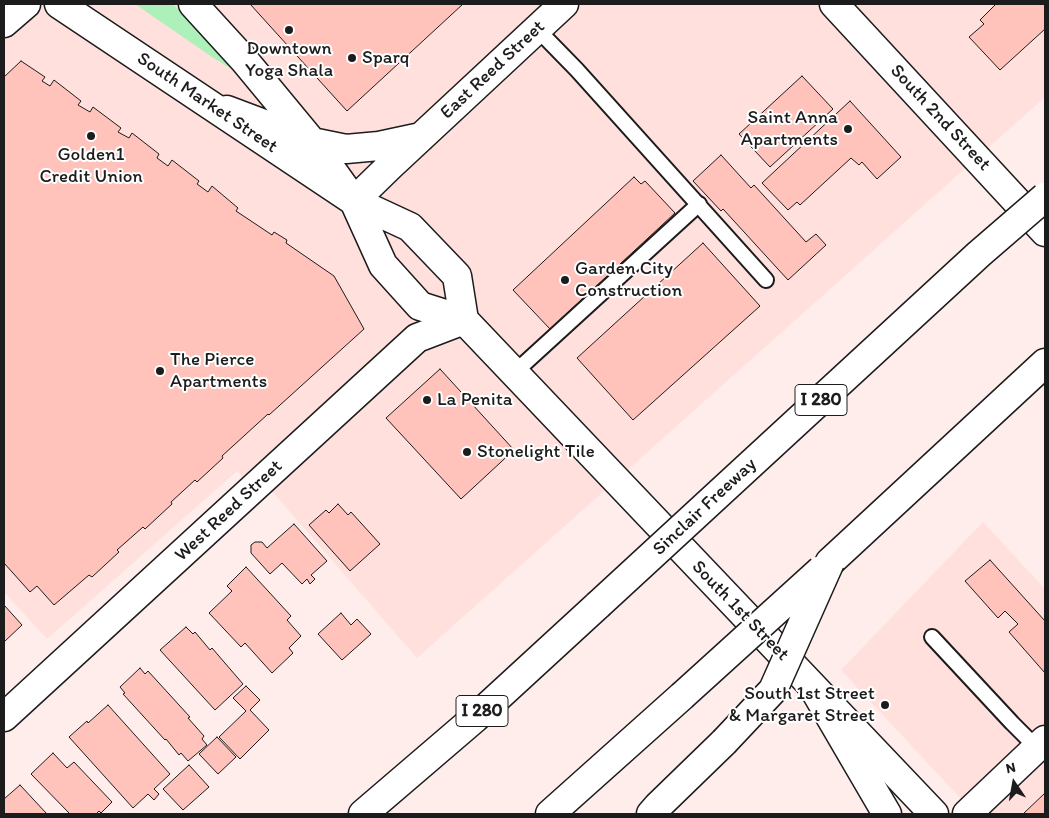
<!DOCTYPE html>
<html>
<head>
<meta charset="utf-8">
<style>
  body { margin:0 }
  #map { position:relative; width:1049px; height:818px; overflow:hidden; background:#ffedeb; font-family:Itim,sans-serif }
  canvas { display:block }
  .frame { position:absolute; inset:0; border:5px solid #1c1c1c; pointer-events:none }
  .north { position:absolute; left:989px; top:758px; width:50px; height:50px; -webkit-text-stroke:4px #fff; paint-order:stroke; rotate:348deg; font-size:14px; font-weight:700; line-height:20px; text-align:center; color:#1c1c1c }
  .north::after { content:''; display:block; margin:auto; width:18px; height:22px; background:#1c1c1c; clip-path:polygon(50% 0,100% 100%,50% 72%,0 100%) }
</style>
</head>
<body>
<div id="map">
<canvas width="1049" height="818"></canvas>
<div class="frame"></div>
<div class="north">N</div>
</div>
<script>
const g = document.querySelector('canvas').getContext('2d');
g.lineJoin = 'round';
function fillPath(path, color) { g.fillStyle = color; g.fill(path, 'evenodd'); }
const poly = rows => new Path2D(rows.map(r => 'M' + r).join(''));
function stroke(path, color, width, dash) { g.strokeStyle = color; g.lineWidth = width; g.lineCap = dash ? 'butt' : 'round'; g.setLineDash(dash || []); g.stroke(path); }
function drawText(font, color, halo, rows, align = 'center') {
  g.font = font + ' Itim,sans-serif'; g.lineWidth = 4; g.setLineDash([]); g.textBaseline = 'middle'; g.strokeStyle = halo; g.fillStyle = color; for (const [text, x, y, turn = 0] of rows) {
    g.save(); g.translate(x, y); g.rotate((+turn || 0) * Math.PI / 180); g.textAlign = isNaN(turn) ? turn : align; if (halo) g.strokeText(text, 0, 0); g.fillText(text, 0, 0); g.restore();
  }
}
fillPath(poly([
  [4,4,1045,4,1045,97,417,658,270,489,261,497,237,471,47,639,4,592],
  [983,522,1045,589,1045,814,975,814,841,670]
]), '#ffe0dd');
fillPath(poly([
  [135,4,173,4,235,71,212,57]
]), '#aef0b9');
const building = poly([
  [250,4,463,4,347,111,250,4],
  [994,4,1045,4,1045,29,1000,70,969,37,984,24,980,20,995,5,994,4],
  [21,61,45,77,42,81,50,86,54,80,81,101,78,105,90,112,93,107,121,128,118,132,129,138,132,133,159,154,157,158,168,166,172,160,199,181,197,184,208,192,212,186,238,208,236,211,272,235,274,232,287,240,286,243,334,276,364,329,269,415,268,414,222,456,223,458,197,482,195,480,171,502,172,504,145,529,143,527,117,550,119,552,92,577,89,575,54,605,37,586,30,592,4,563,4,77,21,61],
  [802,76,833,109,770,167,739,134,802,76],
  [850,101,901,157,877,179,862,162,859,165,851,158,800,205,797,202,788,210,762,183,850,101],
  [721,155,751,188,754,185,806,242,816,234,826,245,788,280,723,209,721,211,693,181,721,155],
  [634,177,641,184,645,181,675,213,550,329,513,290,634,177],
  [703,243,760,306,633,420,577,358,703,243],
  [440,369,514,450,461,499,386,418,440,369],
  [338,504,348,515,351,512,380,544,350,571,309,525,326,510,329,513,338,504],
  [294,524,327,561,311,575,315,579,310,584,307,579,302,584,282,563,270,574,251,553,251,545,255,542,262,542,267,548,294,524],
  [990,560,1045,621,1045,673,1009,632,1018,624,1005,611,998,618,965,581,990,560],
  [246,567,291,616,287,620,301,636,289,648,293,653,272,673,245,643,241,647,209,613,232,591,227,586,246,567],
  [4,605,22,625,4,642,4,605],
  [341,613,351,625,357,619,371,634,342,660,318,634,341,613],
  [186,627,193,634,195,632,210,650,212,648,243,684,215,710,160,650,186,627],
  [140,668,145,674,148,671,190,717,188,718,204,736,202,739,207,745,188,761,181,753,179,755,166,739,165,740,123,694,125,693,120,687,140,668],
  [246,686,260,700,250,710,269,730,240,759,219,737,246,711,233,698,246,686],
  [108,705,170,774,154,789,159,794,154,800,148,794,133,808,69,737,87,721,88,723,108,705],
  [217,737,236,757,218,774,199,754,217,737],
  [53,753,67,768,74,762,112,802,101,813,99,811,96,814,70,814,31,774,53,753],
  [189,765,209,787,183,810,163,789,189,765],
  [20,785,47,814,4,814,4,799,20,785],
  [1045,793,1045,814,1023,814,1045,793]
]);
fillPath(building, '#ffc3bb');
stroke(building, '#1c1c1c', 1);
const lane = poly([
  [537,29,577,70,766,280],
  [514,373,699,204],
  [932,637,1012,723,1037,748]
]);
const street = poly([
  [4,23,26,4],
  [4,717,417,338,464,320],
  [967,814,1045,740]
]);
const secondary = poly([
  [193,4,245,61,312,142,354,201,391,165,564,4],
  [834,4,1045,232],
  [227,110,312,142,346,149,379,146,421,137]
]);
const primary = poly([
  [59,4,354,201,410,227,457,276,464,320],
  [354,201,383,265,420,306,464,320,934,814]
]);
const highway = poly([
  [830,562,1045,363],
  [814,689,887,814],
  [363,814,475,718,598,605],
  [550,814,682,696],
  [651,814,658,806,724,742]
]);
stroke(lane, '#1c1c1c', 18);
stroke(street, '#1c1c1c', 31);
stroke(secondary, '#1c1c1c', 31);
stroke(primary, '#1c1c1c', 31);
stroke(highway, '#1c1c1c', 31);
stroke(lane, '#fff', 14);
stroke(street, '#fff', 28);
stroke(secondary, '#fff', 28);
stroke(primary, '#fff', 28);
stroke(highway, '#fff', 28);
const highwayBridge = poly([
  [598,605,979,254,1045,197],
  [682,696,821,570],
  [724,742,773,690,830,562]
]);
stroke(highwayBridge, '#1c1c1c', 31, []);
stroke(highwayBridge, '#fff', 28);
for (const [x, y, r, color] of [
  [289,30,5,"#1c1c1c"],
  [352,58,5,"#1c1c1c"],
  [848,129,5,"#1c1c1c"],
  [91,136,5,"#1c1c1c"],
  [565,280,5,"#1c1c1c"],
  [160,371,5,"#1c1c1c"],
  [427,400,5,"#1c1c1c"],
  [467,452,5,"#1c1c1c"],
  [885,705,5,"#1c1c1c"]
]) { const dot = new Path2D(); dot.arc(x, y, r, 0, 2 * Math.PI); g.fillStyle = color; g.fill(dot); stroke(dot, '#fff', 2); }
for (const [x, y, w] of [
  [821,400,52],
  [482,711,52]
]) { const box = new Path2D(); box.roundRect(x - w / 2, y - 15.5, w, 31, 4); g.fillStyle = '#fff'; g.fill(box); stroke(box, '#1c1c1c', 1); }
drawText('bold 18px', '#1c1c1c', null, [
  ["I 280",821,400],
  ["I 280",482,711]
]);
drawText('19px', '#1c1c1c', '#fff', [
  ["Downtown",289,49,"center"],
  ["Yoga Shala",289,71,"center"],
  ["Sparq",362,58],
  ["Saint Anna",838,118,"right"],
  ["Apartments",838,140,"right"],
  ["Golden1",91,155,"center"],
  ["Credit Union",91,177,"center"],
  ["Garden City",575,269],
  ["Construction",575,291],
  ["The Pierce",170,360],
  ["Apartments",170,382],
  ["La Penita",437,400],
  ["Stonelight Tile",477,452],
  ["South 1st Street",875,694,"right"],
  ["& Margaret Street",875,716,"right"]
], 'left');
drawText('19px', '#1c1c1c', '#fff', [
  ["East Reed Street",493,70,-43],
  ["South Market Street",207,103,34],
  ["South 2nd Street",940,118,47],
  ["Sinclair Freeway",705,507,-43],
  ["West Reed Street",229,511,-43],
  ["South 1st Street",740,611,46]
]);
</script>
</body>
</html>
